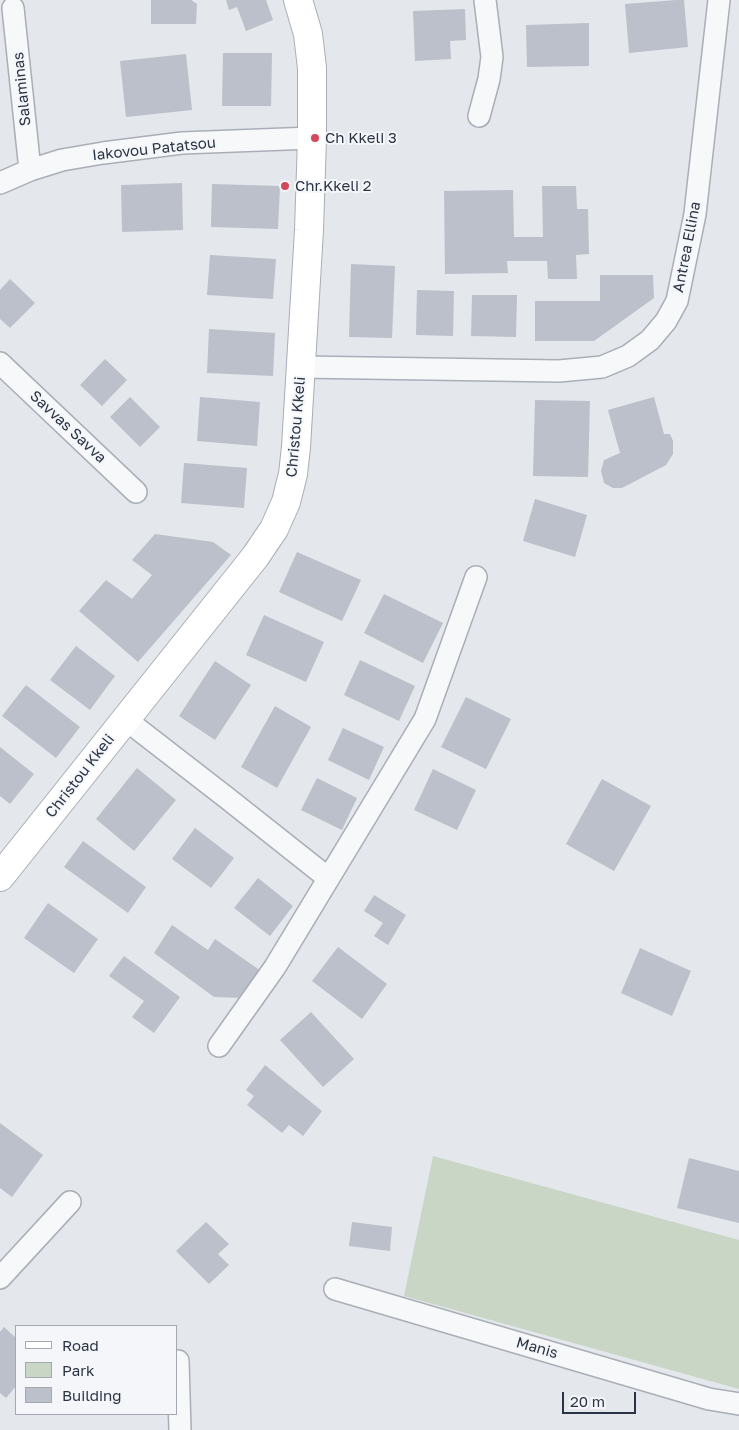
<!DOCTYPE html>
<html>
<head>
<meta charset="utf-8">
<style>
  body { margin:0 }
  #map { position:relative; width:739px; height:1430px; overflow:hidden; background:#e4e7ec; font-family:"Golos Text",sans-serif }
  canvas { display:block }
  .legend { position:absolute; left:15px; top:1325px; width:162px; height:90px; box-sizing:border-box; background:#f4f6f9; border:1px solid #a4a8b1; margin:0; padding:6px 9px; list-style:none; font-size:15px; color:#2b3445 }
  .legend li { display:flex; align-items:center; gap:10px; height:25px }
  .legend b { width:25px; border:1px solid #a4a8b1 }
  .scale { position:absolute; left:562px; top:1392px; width:74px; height:22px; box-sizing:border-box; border:2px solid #2b3445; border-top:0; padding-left:6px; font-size:15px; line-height:18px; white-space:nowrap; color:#2b3445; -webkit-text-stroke:4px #f4f6f9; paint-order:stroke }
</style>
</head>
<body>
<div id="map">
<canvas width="739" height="1430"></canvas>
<ul class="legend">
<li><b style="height:6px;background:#fff"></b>Road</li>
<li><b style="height:14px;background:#c9d6c5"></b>Park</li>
<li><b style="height:14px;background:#bbc0ca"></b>Building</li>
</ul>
<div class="scale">20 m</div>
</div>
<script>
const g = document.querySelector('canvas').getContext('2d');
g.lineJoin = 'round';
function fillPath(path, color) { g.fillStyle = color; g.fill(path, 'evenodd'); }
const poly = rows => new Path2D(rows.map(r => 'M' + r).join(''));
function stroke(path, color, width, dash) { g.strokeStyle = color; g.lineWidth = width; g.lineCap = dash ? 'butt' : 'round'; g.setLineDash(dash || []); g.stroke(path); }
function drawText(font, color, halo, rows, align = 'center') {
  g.font = font + ' "Golos Text",sans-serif'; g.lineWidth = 4; g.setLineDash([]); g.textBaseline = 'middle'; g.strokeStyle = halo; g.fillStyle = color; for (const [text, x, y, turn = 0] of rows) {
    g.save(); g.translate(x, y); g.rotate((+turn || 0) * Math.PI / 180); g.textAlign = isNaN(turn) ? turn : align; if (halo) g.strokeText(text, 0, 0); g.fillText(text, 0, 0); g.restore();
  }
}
fillPath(poly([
  [433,1156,739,1240,739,1389,404,1296]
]), '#c9d6c5');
fillPath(poly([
  [151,0,191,0,197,4,196,24,151,24],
  [226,0,266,0,273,20,246,31,237,7,229,10],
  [676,0,684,0,688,47,629,53,625,4],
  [465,9,466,40,450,41,451,59,415,61,413,11],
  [589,23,589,66,527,67,526,25],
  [223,53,272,53,271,106,222,106],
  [186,54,192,110,126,117,120,61],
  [182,183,183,230,122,232,121,185],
  [212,184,280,186,278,229,211,227],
  [542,186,576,186,577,209,588,209,589,254,576,255,577,279,548,279,547,261,507,261,508,273,445,274,444,191,513,190,514,237,543,237],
  [210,255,276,259,273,299,207,295],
  [351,264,395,266,392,338,349,337],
  [600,275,653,275,654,298,594,341,535,341,535,301,600,301],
  [10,279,35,303,10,328,0,319,0,290],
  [417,290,454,291,453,336,416,335],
  [472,295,517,295,516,337,471,336],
  [209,329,275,333,273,376,207,373],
  [105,359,127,380,102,406,80,385],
  [130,397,160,427,140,447,110,417],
  [200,397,260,402,257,446,197,441],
  [654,397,664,434,670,434,673,441,673,454,666,465,622,488,613,488,604,483,601,471,604,460,620,453,608,410],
  [535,400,590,401,588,477,533,476],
  [184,463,247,468,244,508,181,503],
  [535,499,587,515,575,557,523,541],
  [155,534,213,542,231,555,138,662,79,611,106,580,132,599,152,575,132,560],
  [297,552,361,580,342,621,279,592],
  [384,594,443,623,423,663,364,633],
  [264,615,324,642,306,682,246,655],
  [76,646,115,676,90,710,50,680],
  [360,660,415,686,399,721,344,695],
  [215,661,251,685,215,740,179,716],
  [26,685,80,727,56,758,2,716],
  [466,697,511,719,486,769,441,747],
  [275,706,311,727,277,788,241,767],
  [343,728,384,747,369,780,328,760],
  [0,747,34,774,10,804,0,796],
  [137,768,176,800,134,851,96,819],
  [433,769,476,790,457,830,414,810],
  [317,778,357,798,342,830,301,810],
  [602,779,651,806,614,871,566,844],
  [195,828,234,858,211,888,172,859],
  [83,841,146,887,128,913,64,867],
  [258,878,293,906,270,936,234,908],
  [374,895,406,915,388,945,374,936,383,923,364,911],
  [48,903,98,939,74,973,24,938],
  [172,925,208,950,215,939,261,971,243,998,214,997,154,953],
  [338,947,387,984,362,1019,312,981],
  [640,948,691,971,672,1016,621,993],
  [124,956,180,997,154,1033,132,1017,144,1001,109,976],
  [311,1012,354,1059,323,1087,280,1040],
  [265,1065,322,1111,303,1136,289,1125,282,1133,247,1105,254,1096,246,1090],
  [0,1123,43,1155,12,1197,0,1188],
  [689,1158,739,1171,739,1223,677,1208],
  [206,1222,229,1244,218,1254,229,1265,209,1284,176,1251],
  [352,1222,392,1227,390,1251,349,1246],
  [4,1327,16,1338,16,1386,6,1398,0,1393,0,1332]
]), '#bbc0ca');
const street = poly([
  [13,8,30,170],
  [479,116,489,79,492,57,485,0],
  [0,183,30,170,62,160,103,153,182,143,312,138],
  [0,363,136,492],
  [301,367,559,371,602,367,628,356,650,340,666,321,677,301,695,214,719,0],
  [125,719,227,798,328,878],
  [219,1046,275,967,425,719,476,577],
  [0,1278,70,1202],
  [335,1289,709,1399,739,1404],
  [178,1361,180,1430]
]);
const secondary = poly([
  [0,877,255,557,274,529,286,502,293,474,296,447,309,230,312,138,312,68,308,34,298,0]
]);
stroke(street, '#a9aeb7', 24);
stroke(secondary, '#a9aeb7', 30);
stroke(street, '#f7f8fa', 21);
stroke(secondary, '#fff', 28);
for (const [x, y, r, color] of [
  [315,138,5,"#d1495b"],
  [285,186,5,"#d1495b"]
]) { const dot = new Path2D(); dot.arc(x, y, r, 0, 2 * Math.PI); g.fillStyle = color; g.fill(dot); stroke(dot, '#f4f6f9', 2); }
drawText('15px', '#2b3445', '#f4f6f9', [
  ["Salaminas",22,89,-96],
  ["Iakovou Patatsou",154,149,-6],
  ["Antrea Ellina",687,247,-79],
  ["Savvas Savva",68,427,43],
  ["Christou Kkeli",296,427,-85],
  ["Christou Kkeli",80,776,-52],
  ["Manis",537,1348,16]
]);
drawText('15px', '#2b3445', '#f4f6f9', [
  ["Ch Kkeli 3",325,138],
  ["Chr.Kkeli 2",295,186]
], 'left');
</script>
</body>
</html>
